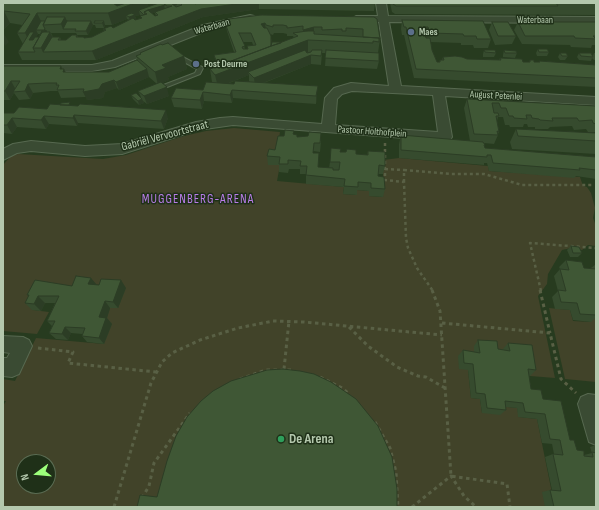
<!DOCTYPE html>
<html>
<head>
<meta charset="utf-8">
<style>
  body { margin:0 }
  #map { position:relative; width:599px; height:510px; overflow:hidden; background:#273b1f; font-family:"Sofia Sans Condensed",sans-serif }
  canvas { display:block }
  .frame { position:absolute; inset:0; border:4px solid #b4c8ad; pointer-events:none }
  .north { position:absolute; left:16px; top:454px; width:40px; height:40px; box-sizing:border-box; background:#1f3018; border:1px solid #5b6d54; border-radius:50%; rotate:254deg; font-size:11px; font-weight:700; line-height:16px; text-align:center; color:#b4c8ad }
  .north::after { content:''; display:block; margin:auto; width:14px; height:18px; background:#9dff7b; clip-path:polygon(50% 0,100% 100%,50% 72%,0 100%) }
</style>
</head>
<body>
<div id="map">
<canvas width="599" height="510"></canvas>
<div class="frame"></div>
<div class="north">N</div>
</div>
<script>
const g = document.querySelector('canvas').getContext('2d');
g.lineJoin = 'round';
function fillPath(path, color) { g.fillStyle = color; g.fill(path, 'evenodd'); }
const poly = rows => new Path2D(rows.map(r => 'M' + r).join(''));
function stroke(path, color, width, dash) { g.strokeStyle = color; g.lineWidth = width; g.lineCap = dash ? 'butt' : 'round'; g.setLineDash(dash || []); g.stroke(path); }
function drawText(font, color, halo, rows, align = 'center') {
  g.font = font + ' "Sofia Sans Condensed",sans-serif'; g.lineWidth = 3; g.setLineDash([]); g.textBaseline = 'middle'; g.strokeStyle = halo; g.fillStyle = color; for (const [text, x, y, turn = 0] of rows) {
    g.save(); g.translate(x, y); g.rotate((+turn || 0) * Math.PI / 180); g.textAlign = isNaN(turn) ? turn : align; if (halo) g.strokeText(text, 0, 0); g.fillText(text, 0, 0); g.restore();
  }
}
fillPath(poly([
  [234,128,280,132,278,144,268,165,280,165,277,181,344,187,343,194,356,195,357,190,369,191,369,196,383,197,383,160,399,158,488,166,489,171,580,177,583,186,587,187,591,193,595,208,593,218,596,226,596,246,588,245,582,250,571,248,562,250,548,274,547,284,538,296,555,378,530,376,525,351,503,349,504,356,475,359,468,370,471,398,480,399,482,413,499,406,517,408,519,417,537,419,552,493,545,507,391,507,166,502,148,507,3,507,3,406,6,401,3,401,3,379,15,381,36,338,104,344,104,324,110,308,118,308,125,288,82,283,33,310,49,312,37,334,3,331,3,165,11,156,18,154,103,159,126,155,184,136,206,131],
  [24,462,48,462,48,486,24,486],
  [549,308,570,310,573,321,590,322,596,316,596,382,565,379]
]), '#414329');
const service = poly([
  [175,53,202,67,203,68,200,74,157,91,153,91,153,89,195,73,197,69,173,56,173,54,175,53]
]);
const minor = poly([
  [376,3,386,3,388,16,596,17,596,23,389,22,401,86,596,97,596,105,445,96,452,137,450,140,445,141,233,125,198,130,122,154,85,156,31,151,17,153,3,160,3,149,13,144,31,141,85,146,122,144,196,122,220,118,233,117,322,124,325,98,334,88,351,83,389,86,379,22,356,22,351,19,356,16,378,16,376,3],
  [352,91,433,95,438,132,335,125,337,99,342,94,352,91],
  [250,15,254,16,255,18,254,20,211,29,115,67,92,71,3,71,3,65,92,65,112,61,203,25,250,15],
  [3,336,23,337,29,340,32,346,19,374,12,377,3,376,3,358,7,358,10,353,3,352,3,336],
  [588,394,596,395,596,445,589,442,578,404,581,397,588,394]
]);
stroke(service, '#576950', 2);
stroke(minor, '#576950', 2);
stroke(poly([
  [385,143,385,180,404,182,406,238,408,248,417,268,433,291],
  [385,169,404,170],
  [404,182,404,170,451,174,484,174,522,185,593,185],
  [541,291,530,243,596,248]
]), '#596045', 2.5, [3, 3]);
stroke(poly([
  [432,290,440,311,451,476,507,484,510,507],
  [540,290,550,333],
  [442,323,550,333,561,379,576,393],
  [349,327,368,346,397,367,418,376,426,377,445,388],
  [38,348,73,352,68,363,156,372],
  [284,369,289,321],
  [320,377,342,388,348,393],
  [240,379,266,370,292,370],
  [375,422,390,448,396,472,398,507],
  [142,498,149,486,154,463,190,413],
  [114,507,151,383,162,362,172,353,200,340,238,328,273,321,304,322,442,335],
  [412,507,451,476,464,496,476,507]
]), '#596045', 3, [3.5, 3.5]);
fillPath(service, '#3a4b33');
fillPath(minor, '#3a4b33');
fillPath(poly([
  [3,3,114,3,115,5,117,6,126,3,148,3,147,7,159,3,194,3,195,4,196,3,375,3,374,11,259,9,203,17,96,60,22,60,18,52,23,44,17,33,22,25,10,23,3,30],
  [152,13,155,13,156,16,155,16],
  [140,15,141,16,140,16,141,18,135,20,134,19,136,19,135,16],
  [127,19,129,20,113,28,103,29,104,31,92,37,85,38,78,37,77,35,88,35,93,25,95,25,96,28,104,28,105,25,112,25],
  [51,33,76,33,77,35,66,40,61,40,60,37,53,37],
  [38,34,40,34,39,37,36,37],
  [390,3,596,3,596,15,395,14,392,12],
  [374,17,380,39,378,53,379,61,377,69,325,66,326,53,322,53,321,65,311,64,264,83,317,95,316,104,233,98,232,103,204,101,202,109,174,107,171,98,203,90,213,83,212,82,210,69,217,67,214,55,234,52,227,31,225,23,229,22,229,19],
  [274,33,283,33,287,34,287,36,293,36,294,38,281,43,272,42,270,34,273,35],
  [243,42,252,42,253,45,247,46,247,49,245,49],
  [249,75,249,81,250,82,234,84,227,84],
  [402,20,491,39,488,48,474,48,473,45,461,45,461,43,430,42,432,50,437,62,439,62,440,60,442,60,443,57,467,59,499,60,500,58,523,62,529,62,530,60,534,62,539,62,539,61,594,65,595,63,596,63,596,87,414,78,404,35,402,35,401,29],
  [492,22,516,36,512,44,495,45,489,30],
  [518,22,596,22,596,43,595,45,592,45,591,48,571,47,570,45,522,44,514,30],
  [538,49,549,52,547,56,537,56,536,53],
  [484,50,496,53,494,57,483,57,483,54],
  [504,50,517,53,515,58,503,57,503,55],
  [140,53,184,56,187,69,168,77,169,80,162,83,169,96,147,104,143,101,144,103,139,105,133,99,131,95,141,97,138,91,157,84,149,77,119,90,117,88,105,92,103,98,87,100,86,97,85,97,61,98,58,91,51,91,33,93,30,99,19,100,14,93,10,100,3,100,3,66,61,66,63,69,66,72,109,72,137,60,136,56,140,55],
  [560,53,568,56,565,60,560,60,558,57],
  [579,53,593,56,594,53,596,53,596,60,594,60,592,58,591,61,579,60,577,57],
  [467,99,596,106,596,132,588,132,586,129,574,130,572,126,550,127,548,129,535,129,535,127,528,127,527,124,524,124,523,127,510,127,509,125,505,125,503,117,498,117,497,121,499,132,498,134,498,135,494,144,484,143,485,145,484,147,485,148,596,157,596,179,576,176,574,178,489,171,487,163,484,163,484,165,399,158,399,144,401,135,470,141,464,108],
  [72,106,168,118,164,129,78,123,77,126,49,124,46,129,17,127,12,134,3,133,3,113,14,113],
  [516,129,596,133,596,154,512,149,510,142],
  [294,135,297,137,321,141,320,152,313,151,313,153,318,167,329,168,330,162,340,152,356,154,367,155,368,151,385,166,383,174,378,174,378,176,385,189,383,197,369,196,369,191,357,190,357,195,343,194,344,187,306,184,306,174,300,174,300,169,289,169,288,173,279,172,279,165,268,165,267,156,275,150,284,136],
  [571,246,582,253,578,257,570,257,567,250],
  [566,260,584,268,591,268,596,264,596,317,591,322,573,320,570,310,555,309,552,297,558,291,554,276,560,269,559,267],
  [96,285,126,288,118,308,110,308,107,318,112,324,104,344,87,342,82,336,82,334,71,333,68,340,56,339,49,333,52,326,47,321,55,303,45,303,41,311,32,310,25,303,29,296,27,295,72,286],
  [478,340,498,349,503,350,503,349,508,343,536,370,530,376,529,376,531,389,543,399,577,450,584,455,592,453,590,447,596,445,596,507,545,507,542,492,550,490,552,490,545,457,553,454,554,454,552,444,542,443,537,419,518,417,517,408,506,407,506,410,500,415,482,413,480,399,471,398,468,370,459,369,458,356,463,350,474,352,474,346]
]), '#364b2e');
fillPath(poly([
  [3,3,4,11,10,23,3,30],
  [112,3,114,3,117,10,135,3,148,3,146,12,139,11,140,15,135,16,136,19,130,21,129,17,126,15,127,19,112,25,108,13],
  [170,3,176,3,177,5,172,7],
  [243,3,259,3,259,9,203,17,96,60,92,51,201,9],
  [164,5,165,9,151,14,148,10],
  [37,13,43,25,36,30,38,34,36,37,38,40,33,48,25,33],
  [65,17,69,25,63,29,61,24],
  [91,21,93,25,88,35,86,31],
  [104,21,105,25,104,28,102,23],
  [265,23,266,31,262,32,261,24],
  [314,27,314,36,303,38,303,30],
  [45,29,48,35,50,32,56,44,43,52,41,48,46,33,44,30],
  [3,32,9,42,5,46,3,42],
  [271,36,272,45,281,46,308,40,308,52,251,74,248,72,249,75,218,87,215,75],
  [311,55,311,64,255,86,254,78],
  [184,56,187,69,168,77,169,80,158,85,155,72,162,65],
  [61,66,63,71,64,69,68,78,60,69],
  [147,69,149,77,119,90,116,82],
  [114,80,117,88,105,92,103,98,87,100,83,92,102,84],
  [11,81,16,90,13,92,14,93,10,100,5,91],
  [28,84,33,93,30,99,25,91],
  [318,86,316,104,316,96],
  [167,87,169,96,147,104,144,96],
  [232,90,233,98,232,103,230,95],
  [203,92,204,101,202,109,200,100],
  [142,99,144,103,139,105,138,101],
  [166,110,168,118,164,129,161,121],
  [74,115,78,123,77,126,73,118],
  [44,116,49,124,46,129,41,120],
  [12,118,17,127,12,134,7,125],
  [91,278,97,285,88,284],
  [121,280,126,288,118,308,113,302],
  [38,296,45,303,41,311,34,304],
  [105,301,110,308,107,318,112,324,104,344,99,338,99,317],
  [65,327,71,333,68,340,62,334]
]), '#2c3d25');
const building = poly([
  [3,3,113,3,117,6,126,3,135,3,108,13,37,13,25,33,17,33,30,14,4,11,3,12,3,3],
  [159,3,168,3,164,4,165,5,148,10,151,12,148,10,144,12,145,14,144,15,139,10,159,3],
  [168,3,171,3,176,7,182,5,180,3,194,3,195,4,197,3,243,3,201,9,92,51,43,52,52,37,60,37,58,40,66,40,72,35,77,35,76,37,84,37,84,38,92,37,106,30,103,29,111,26,113,28,133,18,135,20,142,18,140,16,147,14,144,12,148,10,155,16,158,15,155,12,172,6,167,6,164,4,168,3],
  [393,3,556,3,558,6,396,6,393,4,393,3],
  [132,13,135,15,129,17,126,15,132,13],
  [261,15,374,17,377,19,380,39,379,39,379,38,363,37,363,29,346,28,346,31,342,31,342,29,322,30,322,27,314,27,303,30,303,26,287,28,287,26,283,25,273,25,273,27,266,25,265,23,261,24,264,28,267,28,271,36,271,46,218,66,214,55,236,52,225,23,230,22,229,19,261,15],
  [239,33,251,33,256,45,247,46,248,49,243,49,242,47,245,46,239,33],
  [47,17,65,17,61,24,43,25,47,17],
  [402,20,483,21,491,39,477,39,476,36,464,36,463,34,430,33,428,27,423,27,426,38,430,38,432,50,437,62,440,62,440,60,444,60,443,57,455,56,462,57,467,59,501,60,500,58,522,59,523,62,530,62,530,60,534,60,534,62,540,62,539,61,596,65,595,63,596,63,596,78,416,69,406,27,404,27,402,20],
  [41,21,45,21,43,25,45,29,44,30,36,30,41,21],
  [67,21,91,21,86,31,75,31,76,29,63,29,67,21],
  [95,21,104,21,102,23,94,23,95,21],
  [492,22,508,22,516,36,498,36,492,22],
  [518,22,596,22,596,36,593,36,596,39,575,38,574,36,525,36,518,22],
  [42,31,47,31,42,32,33,48,35,52,18,52,30,32,34,32,29,40,33,40,35,37,39,37,42,31],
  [307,31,314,31,314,34,379,38,379,42,373,41,373,43,308,40,215,75,210,69,298,36,293,33,307,31],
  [42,32,50,32,41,48,33,48,42,32],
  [272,42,281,42,281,43,271,46,272,42],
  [168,43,184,56,162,65,166,68,155,72,136,56,141,54,140,53,161,44,162,45,168,43],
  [538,49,547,49,549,52,539,52,538,49],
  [305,50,307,53,311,52,312,50,322,50,321,56,311,55,254,78,248,72,305,50],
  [326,50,379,53,379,61,325,58,326,50],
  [484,50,495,50,496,53,485,52,484,50],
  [504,50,516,51,517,53,505,53,504,50],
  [560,53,566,53,568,56,562,56,560,53],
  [579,53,591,53,593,57,581,56,579,53],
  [137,60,147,69,116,82,114,80,102,84,99,89,83,92,84,89,81,89,57,90,59,85,56,85,57,83,46,83,28,84,25,91,13,92,20,81,11,81,5,91,3,91,3,66,61,66,60,69,64,69,63,72,109,72,137,60],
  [235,81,318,86,316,96,232,90,230,95,203,92,200,100,171,98,176,88,203,90,206,82,234,84,235,81],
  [161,82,167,87,144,96,138,91,161,82],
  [136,93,142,99,138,101,131,95,136,93],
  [467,99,596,106,596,124,593,123,592,120,579,121,577,118,552,118,553,121,540,120,539,119,532,118,531,115,526,115,527,119,514,118,513,116,509,116,506,108,501,108,499,103,492,103,494,113,498,113,499,116,496,116,499,132,497,131,498,135,474,134,467,99],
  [70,102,69,105,60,105,61,103,70,102],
  [50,104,78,106,80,104,166,110,161,121,74,115,73,118,44,116,41,120,12,118,7,125,3,125,3,113,14,113,19,107,47,109,50,104],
  [516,129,596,133,596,141,518,136,516,129],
  [285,130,294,131,293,134,297,135,297,137,308,136,309,132,321,133,320,143,314,143,313,153,319,153,318,167,333,168,333,170,339,170,340,162,330,162,331,148,341,149,340,152,346,152,347,149,356,150,356,154,368,155,368,151,385,152,385,166,379,165,378,176,384,177,385,189,371,188,371,183,358,182,358,187,344,186,345,179,306,175,307,166,300,166,301,161,288,160,288,164,279,164,280,157,267,156,269,149,275,150,278,136,284,136,285,130],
  [401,135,483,142,485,145,484,145,485,148,596,157,596,170,579,168,580,170,493,163,491,155,487,155,487,157,401,150,401,135],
  [571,246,579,247,582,253,573,253,571,246],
  [566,260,582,262,584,268,596,269,596,315,580,314,577,303,561,302,558,290,566,291,560,269,569,270,566,260],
  [76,276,91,278,88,284,99,285,101,279,121,280,113,302,105,301,99,317,106,318,99,338,82,336,85,328,65,327,62,334,49,333,55,321,47,321,59,296,38,296,34,304,25,303,29,295,27,295,35,280,72,286,76,276],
  [478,340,497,341,498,349,510,351,508,343,532,345,536,370,528,369,531,389,541,390,543,399,561,401,570,440,574,440,577,450,584,451,584,456,593,457,592,452,596,453,596,507,554,507,550,490,561,491,553,454,563,455,560,440,550,439,545,414,525,412,523,403,505,401,506,410,487,408,485,394,476,393,473,364,464,363,463,350,480,353,478,340],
  [283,369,300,371,314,374,331,382,356,399,378,426,392,457,397,489,397,507,137,507,140,495,157,497,167,461,176,436,187,417,201,401,213,391,231,381,267,370,283,369]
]);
fillPath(building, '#3f5735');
stroke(building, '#2c3d25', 1);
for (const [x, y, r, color] of [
  [411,32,4,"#5c6f8a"],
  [196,64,4,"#5c6f8a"],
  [281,439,4,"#2e9e5b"]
]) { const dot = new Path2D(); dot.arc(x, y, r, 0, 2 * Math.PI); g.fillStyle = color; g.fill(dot); stroke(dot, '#1f3018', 1.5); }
drawText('10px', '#b4c8ad', '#1f3018', [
  ["Waterbaan",535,20],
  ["Waterbaan",212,27,-16],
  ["August Petenlei",496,96,3],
  ["Pastoor Holthofplein",372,132,4]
]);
drawText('bold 10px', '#b4c8ad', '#1f3018', [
  ["Maes",419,32],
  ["Post Deurne",204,64]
], 'left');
drawText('12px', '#b4c8ad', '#1f3018', [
  ["Gabriël Vervoortstraat",165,136,-15]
]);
g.letterSpacing = '1px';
drawText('13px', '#b87ce6', '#1f3018', [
  ["MUGGENBERG-ARENA",198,200]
]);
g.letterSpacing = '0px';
drawText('bold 14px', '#b4c8ad', '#1f3018', [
  ["De Arena",289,439]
], 'left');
</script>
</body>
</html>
